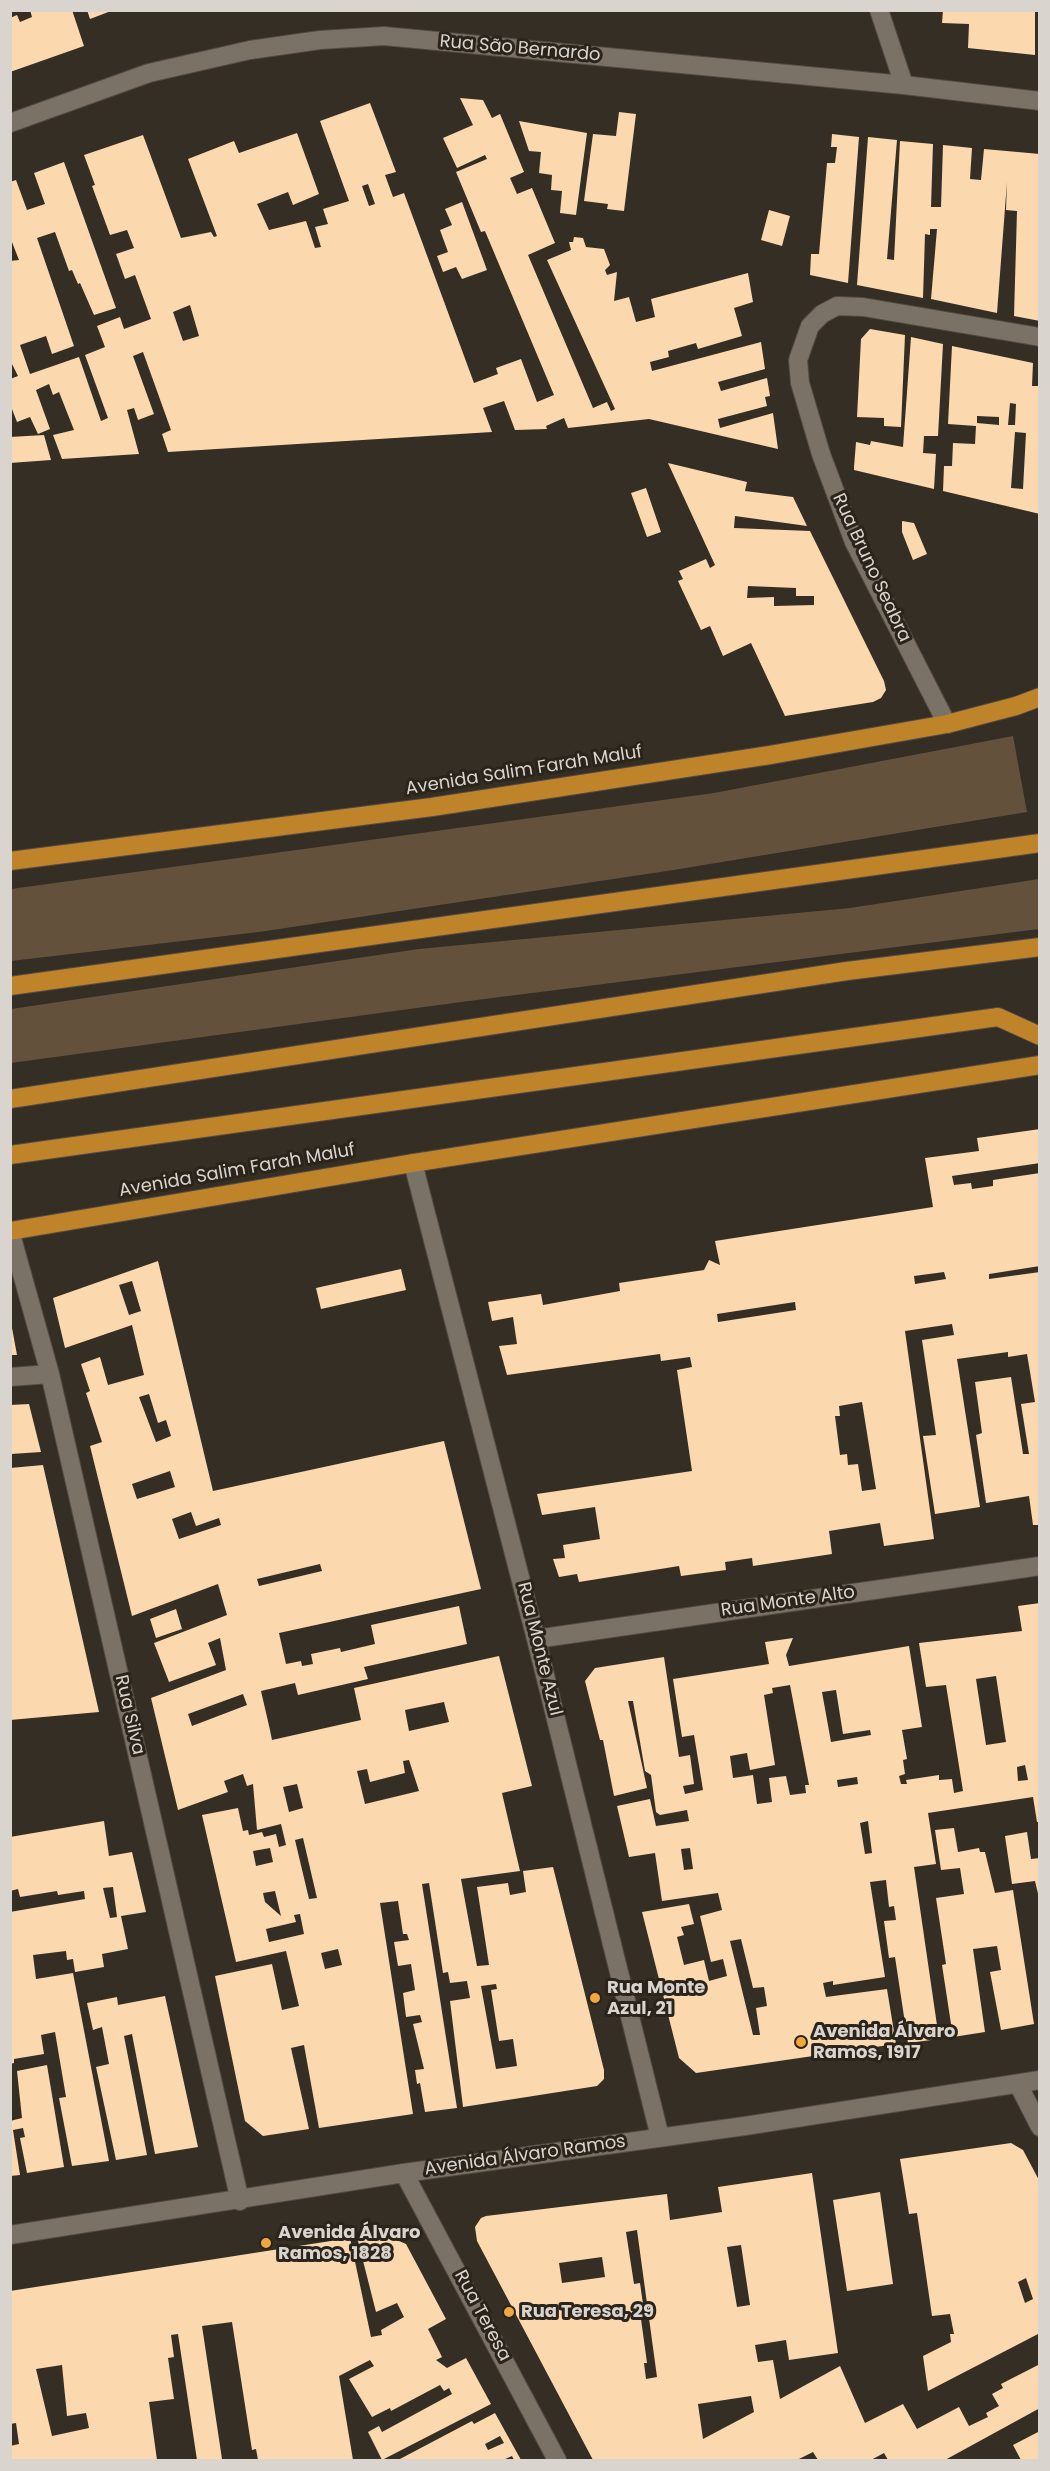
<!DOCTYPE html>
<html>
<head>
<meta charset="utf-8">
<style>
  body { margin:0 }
  #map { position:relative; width:1050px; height:2471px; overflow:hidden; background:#352e25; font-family:Poppins,sans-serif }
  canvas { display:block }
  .frame { position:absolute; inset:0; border:12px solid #d9d4ce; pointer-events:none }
</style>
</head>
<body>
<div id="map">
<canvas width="1050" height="2471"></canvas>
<div class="frame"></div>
</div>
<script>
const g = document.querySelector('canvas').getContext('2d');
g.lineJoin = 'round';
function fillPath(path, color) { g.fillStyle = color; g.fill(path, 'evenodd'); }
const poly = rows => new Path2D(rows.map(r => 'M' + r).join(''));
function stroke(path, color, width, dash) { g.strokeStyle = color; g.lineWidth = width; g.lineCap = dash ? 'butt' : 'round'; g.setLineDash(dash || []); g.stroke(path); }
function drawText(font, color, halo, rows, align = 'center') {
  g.font = font + ' Poppins,sans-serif'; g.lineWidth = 6; g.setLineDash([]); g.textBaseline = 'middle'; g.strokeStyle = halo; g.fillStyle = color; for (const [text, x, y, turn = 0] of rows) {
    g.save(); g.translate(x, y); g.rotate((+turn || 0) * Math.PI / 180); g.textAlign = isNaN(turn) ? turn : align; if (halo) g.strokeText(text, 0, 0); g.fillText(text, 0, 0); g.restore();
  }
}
fillPath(poly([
  [1013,736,1027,812,667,871,259,932,11,961,11,889,714,793],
  [1039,879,1039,929,461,1002,11,1063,11,1009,419,949,850,908]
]), '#63513c');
fillPath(poly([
  [30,10,72,10,84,46,10,72,10,18,17,15,20,22,32,17],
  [87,10,111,10,111,11,90,19],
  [943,10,1035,10,1035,55,968,48,969,24,942,23],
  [460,98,483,100,492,118,500,114,524,172,510,178,517,194,532,188,555,243,528,255,593,408,607,402,611,411,615,409,547,260,571,250,569,242,573,242,574,237,583,238,586,247,604,249,610,265,605,270,607,275,617,272,614,301,629,297,636,322,655,317,651,299,748,273,753,302,734,308,742,336,698,349,696,343,668,351,669,357,650,362,652,371,761,342,765,369,718,382,721,391,767,378,770,396,765,397,767,406,718,419,720,428,773,413,778,449,649,419,568,428,564,418,546,426,547,429,515,430,504,401,483,408,492,432,168,452,162,434,171,430,143,352,133,356,154,414,138,420,134,408,127,410,139,454,62,459,53,435,74,430,59,392,53,395,49,384,36,390,50,429,38,434,30,417,17,422,10,404,10,379,18,376,10,360,10,261,19,260,10,237,10,182,16,180,27,210,45,204,34,173,64,162,116,308,94,315,80,283,78,284,72,270,69,271,55,232,37,238,74,346,52,354,46,336,20,345,30,374,79,357,101,421,108,418,85,355,105,347,97,326,120,317,124,329,151,319,135,275,125,279,116,254,134,248,127,230,110,235,92,186,95,185,84,155,143,135,181,238,211,232,214,237,217,236,188,159,234,141,239,153,297,133,319,194,293,205,288,192,257,204,269,230,306,221,315,248,321,247,315,227,328,224,323,209,349,201,320,121,370,103,396,172,385,175,393,197,404,193,474,383,498,374,496,368,521,359,537,402,554,395,485,231,481,232,456,172,487,159,485,155,457,168,443,138,473,125],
  [368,184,375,204,369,206,362,186],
  [190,305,199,336,183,341,173,312],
  [619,112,636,114,624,211,607,209,608,204,584,201,593,134,616,136],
  [519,121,587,133,576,215,560,213,562,191,551,190,552,175,539,173,541,152,529,151],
  [832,134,859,137,848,283,810,275,811,254,819,254,827,163,835,163,837,147,831,147],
  [868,137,897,140,887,259,894,260,900,141,933,144,931,207,941,207,943,145,972,148,970,179,981,180,984,149,1040,154,1040,321,1014,316,1017,211,1006,210,1007,182,997,313,931,299,937,229,930,229,930,235,925,234,923,298,857,285],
  [462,202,487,270,462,279,456,267,443,272,437,256,448,252,440,230,452,225,445,209],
  [769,210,790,216,782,246,761,240],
  [870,329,905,335,901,427,884,426,884,418,857,417,861,339],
  [911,337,943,344,938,436,924,436,923,453,936,454,934,489,854,470,854,467,856,442,870,445,871,441,903,447],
  [952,346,1033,363,1032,386,1040,386,1040,514,943,491,944,466,952,466,953,443,975,444,976,426,948,424],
  [1010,403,1016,404,1015,425,1008,425],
  [977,416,999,417,999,425,977,423],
  [1015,432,1026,433,1023,489,1011,488],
  [44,435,51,460,10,463,10,437],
  [668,463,747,482,745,491,793,497,807,526,735,516,734,528,810,531,884,681,886,690,881,698,873,702,785,716,751,643,723,656,710,626,701,630,678,581,683,579,679,571,706,559,710,568,715,565],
  [748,586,796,588,796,596,814,596,814,605,774,606,774,597,747,598],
  [646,488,661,532,647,537,631,493],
  [902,521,914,523,927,554,913,560,902,532],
  [1040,1129,1040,1163,952,1176,954,1185,971,1183,972,1189,993,1186,993,1180,1040,1173,1040,1266,989,1274,989,1279,1040,1272,1040,1525,1033,1525,1029,1496,986,1503,976,1435,982,1433,975,1382,1011,1377,1023,1454,1029,1454,1021,1404,1035,1402,1027,1354,1008,1357,1008,1352,957,1359,980,1507,935,1514,923,1436,936,1435,922,1340,954,1335,952,1324,905,1331,934,1539,884,1546,880,1523,829,1531,832,1554,753,1566,752,1558,725,1562,726,1570,681,1576,679,1566,579,1582,577,1574,559,1577,553,1559,565,1558,563,1545,600,1539,595,1507,542,1515,537,1494,692,1471,677,1370,692,1367,690,1357,661,1361,660,1354,507,1375,499,1346,517,1344,513,1317,492,1321,488,1302,541,1294,543,1305,620,1291,619,1283,704,1270,709,1260,720,1265,715,1241,933,1207,925,1158,979,1151,977,1138],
  [944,1272,946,1279,915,1284,914,1276],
  [795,1302,796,1310,718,1322,717,1314],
  [862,1402,876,1489,862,1491,858,1464,848,1465,847,1454,840,1455,835,1416,840,1416,839,1406],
  [158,1261,213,1491,444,1441,481,1589,279,1633,286,1664,301,1661,302,1666,313,1664,311,1654,340,1648,341,1652,375,1644,371,1625,459,1606,467,1644,364,1667,368,1679,298,1695,295,1683,261,1691,270,1730,272,1740,361,1720,354,1688,499,1656,532,1786,502,1793,520,1871,461,1879,477,1966,489,1965,477,1887,508,1883,510,1895,526,1892,523,1871,553,1867,604,2070,604,2079,597,2086,463,2107,450,2001,470,1998,467,1981,450,1983,448,1972,443,1973,429,1883,422,1884,457,2108,425,2112,420,2083,417,2084,415,2070,424,2069,413,2024,422,2022,420,2015,406,2017,403,1993,415,1990,411,1964,398,1966,394,1942,409,1940,407,1934,403,1934,398,1901,380,1903,413,2114,319,2128,304,2045,291,2048,309,2129,263,2136,245,2121,215,1976,272,1964,282,2010,299,2006,286,1951,236,1962,202,1815,238,1808,243,1831,248,1830,249,1835,262,1832,264,1837,276,1834,279,1847,286,1845,281,1824,257,1830,253,1784,247,1786,243,1774,224,1781,228,1792,178,1810,151,1698,226,1670,220,1638,208,1643,216,1665,169,1682,154,1643,227,1615,218,1584,132,1616,90,1446,102,1442,86,1393,90,1391,81,1364,100,1357,108,1385,144,1375,132,1325,65,1348,53,1298],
  [132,1281,141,1311,129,1315,119,1285],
  [149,1394,158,1423,166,1420,171,1436,156,1442,139,1397],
  [170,1471,175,1487,137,1499,132,1484],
  [191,1512,196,1526,219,1518,221,1525,179,1539,172,1519],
  [320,1564,322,1571,259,1586,257,1579],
  [243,1694,247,1705,192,1726,188,1714],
  [444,1702,449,1722,409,1731,405,1710],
  [409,1760,419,1791,365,1804,357,1771,367,1769,370,1782,405,1773,403,1761],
  [297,1784,303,1808,289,1812,283,1787],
  [303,1838,317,1898,309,1899,295,1840],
  [270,1848,273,1862,256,1866,253,1851],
  [275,1891,281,1916,265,1902,263,1893],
  [300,1914,304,1934,269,1942,266,1929,296,1922,294,1915],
  [338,1949,342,1965,325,1969,321,1953],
  [496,1984,497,1989,491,1990,499,2041,513,2039,517,2066,496,2069,481,1986],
  [401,1269,406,1290,321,1309,316,1288],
  [10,1328,12,1328,17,1355,10,1355],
  [29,1404,41,1452,11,1454,10,1405],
  [43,1465,99,1712,10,1720,10,1468],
  [1040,1603,1040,1822,1037,1822,1033,1797,928,1813,936,1864,914,1867,939,2039,908,2043,895,1957,889,1958,884,1921,896,1920,894,1906,889,1907,886,1880,870,1882,885,1977,833,1985,833,1981,823,1983,826,1997,887,1989,896,2044,696,2073,679,2058,642,1912,689,1904,694,1924,681,1927,684,1935,677,1937,684,1965,704,1960,709,1981,727,1976,723,1959,711,1962,700,1916,722,1910,718,1893,662,1901,655,1853,629,1857,617,1806,650,1799,656,1826,689,1821,687,1810,660,1815,656,1812,651,1775,645,1771,633,1701,628,1701,647,1788,614,1796,603,1740,600,1740,585,1681,595,1668,664,1657,679,1757,690,1755,694,1784,683,1786,685,1794,703,1790,694,1735,682,1737,673,1679,769,1664,765,1642,793,1638,786,1655,789,1666,909,1646,922,1727,902,1730,907,1759,903,1760,905,1774,899,1776,901,1784,907,1784,906,1780,939,1775,939,1780,952,1779,954,1793,963,1791,946,1685,926,1687,919,1643,1022,1631,1018,1606],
  [996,1676,1006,1742,986,1745,976,1679],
  [790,1685,809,1785,805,1785,806,1793,790,1795,786,1776,769,1778,772,1802,757,1804,753,1775,733,1778,730,1756,747,1753,750,1770,775,1765,764,1695,773,1693,772,1688],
  [836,1690,843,1734,870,1730,871,1735,831,1742,822,1692],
  [1025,1765,1028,1780,1018,1781,1017,1767],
  [857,1777,858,1784,838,1787,837,1780],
  [868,1821,872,1853,865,1854,860,1823],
  [690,1848,693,1869,684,1870,681,1849],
  [741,1939,753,1988,764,1987,767,2006,756,2008,760,2035,753,2035,730,1941],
  [176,1609,182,1629,156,1638,150,1619],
  [104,1821,109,1856,132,1852,146,1912,121,1916,128,1949,102,1954,104,1967,75,1972,73,1959,67,1960,66,1951,33,1955,36,1979,73,1973,109,2161,72,2166,59,2098,66,2097,55,2032,41,2035,44,2054,14,2059,14,2063,10,2064,10,1912,85,1899,84,1891,58,1895,57,1891,20,1897,18,1889,10,1891,10,1837],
  [113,1887,117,1917,110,1918,103,1888],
  [954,1828,958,1852,979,1848,980,1852,985,1852,995,1893,1013,1890,1034,2024,1001,2030,990,1972,1001,1970,997,1946,973,1949,985,2032,953,2037,942,1965,946,1964,936,1898,964,1894,960,1868,941,1870,935,1830],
  [1027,1832,1031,1859,1040,1858,1040,1902,1035,1881,1012,1884,1005,1836],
  [165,1996,198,2147,155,2154,132,2034,124,2036,147,2155,116,2160,96,2067,109,2064,102,2027,93,2030,87,2003,117,1997,118,2005],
  [47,2065,64,2167,27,2173,20,2138,25,2137,23,2128,13,2130,20,2175,10,2176,10,2121,22,2118,17,2071],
  [1011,2143,1023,2150,1040,2182,1040,2333,928,2391,923,2356,951,2342,950,2334,954,2334,950,2314,932,2316,917,2213,909,2214,900,2159],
  [1026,2278,1033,2299,1025,2303,1018,2282],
  [812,2173,838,2353,789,2360,786,2340,755,2345,758,2362,773,2360,780,2399,840,2366,865,2423,903,2404,917,2429,959,2407,969,2426,988,2417,986,2413,999,2406,992,2394,1003,2388,1001,2384,1040,2364,1040,2408,945,2460,888,2460,884,2453,871,2460,818,2460,813,2452,797,2460,593,2460,477,2241,475,2227,481,2218,486,2216,667,2194,670,2220,722,2212,718,2187],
  [637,2230,657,2377,646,2379,644,2363,647,2363,641,2319,645,2318,640,2283,634,2284,626,2232],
  [741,2245,750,2305,737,2307,727,2247],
  [602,2257,605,2277,562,2283,559,2263],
  [751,2396,754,2412,703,2439,698,2404],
  [880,2192,893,2284,847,2291,833,2200],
  [389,2231,392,2238,406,2244,446,2319,428,2329,442,2357,436,2360,447,2368,466,2358,491,2404,382,2460,368,2432,379,2426,382,2432,452,2394,449,2388,444,2391,440,2385,391,2411,390,2408,372,2417,349,2379,374,2366,370,2360,339,2376,353,2460,258,2460,256,2449,252,2450,232,2322,202,2326,222,2459,197,2460,178,2334,171,2335,174,2357,168,2358,174,2399,149,2402,157,2460,10,2460,10,2446,19,2444,16,2423,10,2424,10,2291,350,2238,371,2337,382,2335,381,2330,404,2317,397,2303,376,2312,357,2237],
  [62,2365,67,2416,86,2413,89,2428,52,2436,36,2369],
  [495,2413,521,2460,514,2460,512,2456,503,2460,398,2460,472,2421,474,2424],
  [500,2436,504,2443,488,2450,485,2444],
  [1040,2431,1040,2460,1021,2460,1013,2445]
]), '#fbd8ae');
const street = poly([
  [947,724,854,542,821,454,800,383,798,360,810,326,822,314,837,306,863,307,1040,337],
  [413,1163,536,1639,660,2137],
  [10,1231,50,1374,240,2201],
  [10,1377,50,1374],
  [536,1639,1040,1566],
  [1018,2084,1040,2127],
  [404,2173,557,2460]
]);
const secondary = poly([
  [879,10,904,85],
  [10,123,149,73,250,50,320,40,384,36,904,85,1040,101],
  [10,2235,404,2173,745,2126,1040,2080]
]);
const highway = poly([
  [10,861,432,807,770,755,947,724,1016,706,1040,697],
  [10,986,1040,843],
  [10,1099,847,971,1040,947],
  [10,1155,998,1017,1040,1036],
  [10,1231,413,1163,1040,1065]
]);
stroke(street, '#524b43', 20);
stroke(secondary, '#524b43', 20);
stroke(highway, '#524b43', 20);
stroke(street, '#7a7167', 18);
stroke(secondary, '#7a7167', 18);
stroke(highway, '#bf832a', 18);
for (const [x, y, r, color] of [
  [595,1998,6,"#efa73e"],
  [801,2042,6,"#efa73e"],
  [266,2243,6,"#efa73e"],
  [509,2312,6,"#efa73e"]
]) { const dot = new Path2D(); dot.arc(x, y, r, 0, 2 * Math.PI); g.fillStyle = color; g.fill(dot); stroke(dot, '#2b241b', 2); }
drawText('18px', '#d9d4ce', '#2b241b', [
  ["Rua São Bernardo",520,49,5],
  ["Rua Bruno Seabra",871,568,65],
  ["Avenida Salim Farah Maluf",524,771,-9],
  ["Avenida Salim Farah Maluf",237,1171,-10],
  ["Rua Monte Alto",788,1602,-8],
  ["Rua Monte Azul",539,1649,76],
  ["Rua Silva",129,1715,77],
  ["Avenida Álvaro Ramos",525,2156,-8],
  ["Rua Teresa",482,2316,62]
]);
drawText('bold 18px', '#d9d4ce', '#2b241b', [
  ["Rua Monte",607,1988],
  ["Azul, 21",607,2009],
  ["Avenida Álvaro",813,2032],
  ["Ramos, 1917",813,2053],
  ["Avenida Álvaro",278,2233],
  ["Ramos, 1828",278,2254],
  ["Rua Teresa, 29",521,2312]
], 'left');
</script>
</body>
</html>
